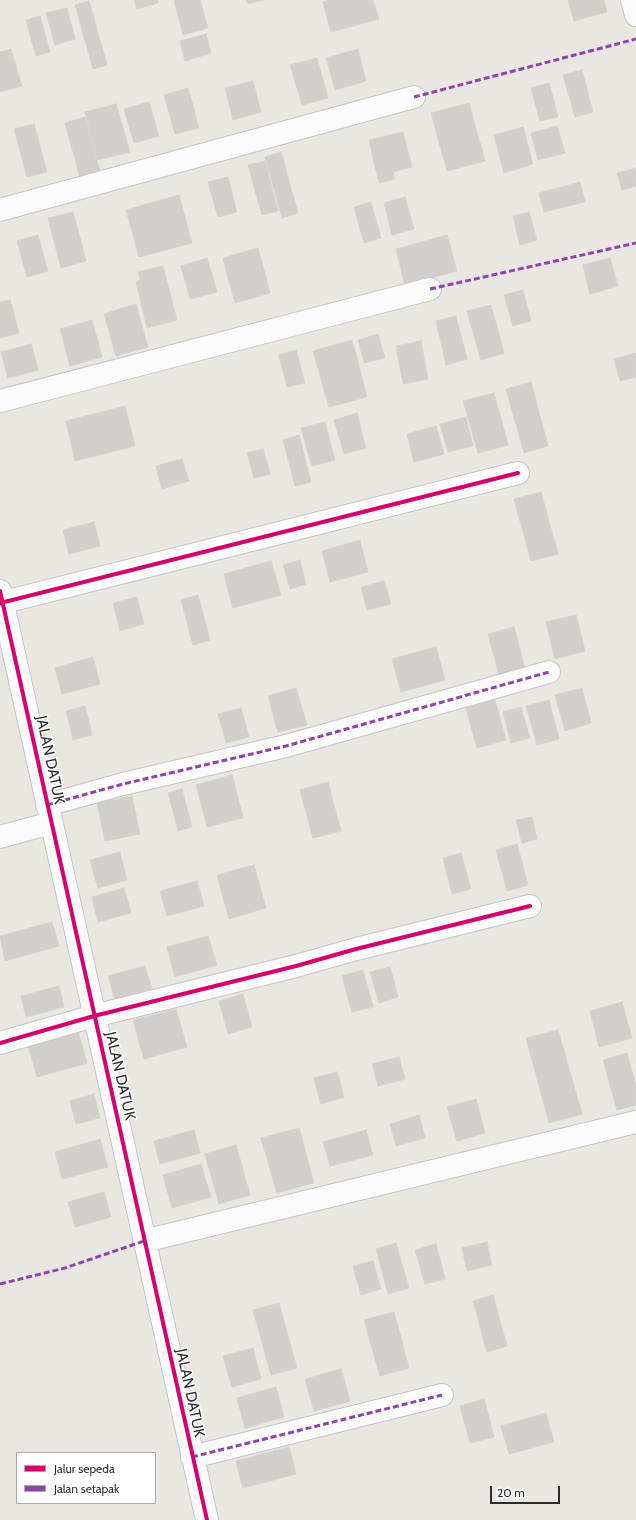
<!DOCTYPE html>
<html>
<head>
<meta charset="utf-8">
<style>
  body { margin:0 }
  #map { position:relative; width:636px; height:1520px; overflow:hidden; background:#eae6e2; font-family:Cabin,sans-serif }
  canvas { display:block }
  .legend { position:absolute; left:16px; top:1452px; width:140px; height:52px; box-sizing:border-box; background:#fff; border:1px solid #ababab; margin:0; padding:5px 7px; list-style:none; font-size:12px; color:#2c2c2c }
  .legend li { display:flex; align-items:center; gap:8px; height:20px }
  .legend b { width:20px; border:1px solid #ababab }
  .scale { position:absolute; left:490px; top:1486px; width:70px; height:18px; box-sizing:border-box; border:2px solid #2c2c2c; border-top:0; padding-left:5px; font-size:12px; line-height:14px; white-space:nowrap; color:#2c2c2c; -webkit-text-stroke:3px #fff; paint-order:stroke }
</style>
</head>
<body>
<div id="map">
<canvas width="636" height="1520"></canvas>
<ul class="legend">
<li><b style="height:5px;background:#d6006c"></b>Jalur sepeda</li>
<li><b style="height:5px;background:#8e44ad"></b>Jalan setapak</li>
</ul>
<div class="scale">20 m</div>
</div>
<script>
const g = document.querySelector('canvas').getContext('2d');
g.lineJoin = 'round';
function fillPath(path, color) { g.fillStyle = color; g.fill(path, 'evenodd'); }
const poly = rows => new Path2D(rows.map(r => 'M' + r).join(''));
function stroke(path, color, width, dash) { g.strokeStyle = color; g.lineWidth = width; g.lineCap = dash ? 'butt' : 'round'; g.setLineDash(dash || []); g.stroke(path); }
function drawText(font, color, halo, rows, align = 'center') {
  g.font = font + ' Cabin,sans-serif'; g.lineWidth = 3; g.setLineDash([]); g.textBaseline = 'middle'; g.strokeStyle = halo; g.fillStyle = color; for (const [text, x, y, turn = 0] of rows) {
    g.save(); g.translate(x, y); g.rotate((+turn || 0) * Math.PI / 180); g.textAlign = isNaN(turn) ? turn : align; if (halo) g.strokeText(text, 0, 0); g.fillText(text, 0, 0); g.restore();
  }
}
const building = poly([
  [134,0,157,0,158,3,137,9,134,0],
  [177,0,200,0,208,28,183,35,174,1,177,0],
  [246,0,263,0,248,4,246,0],
  [329,0,373,0,379,19,331,32,323,2,329,0],
  [568,0,604,0,607,12,574,21,568,0],
  [89,1,107,65,93,69,75,5,89,1],
  [67,8,75,39,55,45,46,13,67,8],
  [40,16,50,52,36,56,26,20,40,16],
  [206,34,211,53,185,61,180,41,206,34],
  [11,49,22,86,0,92,0,52,11,49],
  [358,49,366,81,335,90,326,58,358,49],
  [317,58,328,98,302,105,290,65,317,58],
  [582,70,593,112,575,117,563,75,582,70],
  [253,81,261,112,233,120,225,88,253,81],
  [549,83,558,117,540,121,531,88,549,83],
  [188,88,199,128,175,134,164,95,188,88],
  [149,102,159,136,134,143,124,109,149,102],
  [469,103,485,161,447,171,431,113,469,103],
  [116,104,130,152,97,160,85,112,116,104],
  [85,117,101,175,81,181,65,123,85,117],
  [34,124,47,172,27,177,14,129,34,124],
  [557,126,565,153,538,160,531,133,557,126],
  [523,127,533,164,504,173,494,135,523,127],
  [403,132,412,167,393,172,395,179,379,183,369,140,403,132],
  [281,152,298,213,282,218,265,157,281,152],
  [265,161,278,211,262,215,248,165,265,161],
  [636,168,636,186,622,190,617,173,636,168],
  [228,177,237,212,218,217,208,182,228,177],
  [580,182,585,202,544,212,539,193,580,182],
  [179,195,192,243,139,257,126,210,179,195],
  [405,197,414,229,392,235,384,203,405,197],
  [371,202,381,238,364,243,354,207,371,202],
  [73,212,86,261,61,268,48,218,73,212],
  [529,212,537,240,520,245,513,216,529,212],
  [38,235,48,271,27,277,17,241,38,235],
  [447,235,457,271,405,285,396,249,447,235],
  [258,248,270,293,235,303,223,258,258,248],
  [207,258,217,292,190,299,181,266,207,258],
  [610,258,618,286,590,294,583,265,610,258],
  [163,266,177,320,147,328,136,282,140,280,138,272,163,266],
  [523,290,531,321,513,326,504,295,523,290],
  [10,300,19,333,0,338,0,302,10,300],
  [136,304,148,347,116,356,104,314,136,304],
  [491,305,504,353,481,360,467,311,491,305],
  [456,316,467,359,446,365,436,321,456,316],
  [92,320,102,357,70,366,60,329,92,320],
  [378,334,385,358,364,363,358,340,378,334],
  [352,340,367,397,329,407,313,351,352,340],
  [421,341,428,379,403,384,396,346,421,341],
  [31,344,38,370,8,378,1,352,31,344],
  [296,350,305,383,287,387,279,355,296,350],
  [636,353,636,377,620,381,614,359,636,353],
  [531,382,548,446,524,453,506,389,531,382],
  [494,393,508,445,478,453,463,401,494,393],
  [125,406,135,446,75,461,66,421,125,406],
  [357,413,366,448,344,454,334,420,357,413],
  [466,417,473,446,448,452,440,424,466,417],
  [325,422,335,460,312,466,301,428,325,422],
  [436,426,444,454,414,462,407,434,436,426],
  [299,435,311,482,295,486,283,440,299,435],
  [263,449,270,474,254,478,247,453,263,449],
  [182,459,189,481,162,489,156,466,182,459],
  [541,492,558,554,531,561,514,499,541,492],
  [94,522,100,546,69,554,63,530,94,522],
  [360,540,368,572,330,582,322,551,360,540],
  [300,560,306,584,290,589,283,565,300,560],
  [271,561,281,595,233,608,224,574,271,561],
  [384,581,391,604,367,610,361,587,384,581],
  [198,595,210,640,193,645,181,600,198,595],
  [137,597,144,624,120,631,113,603,137,597],
  [576,615,585,651,555,659,546,622,576,615],
  [514,627,525,668,499,675,488,634,514,627],
  [436,647,445,680,401,692,392,659,436,647],
  [93,657,100,684,62,694,55,668,93,657],
  [296,688,307,725,278,732,268,696,296,688],
  [582,688,591,723,565,731,555,695,582,688],
  [495,700,506,740,477,748,466,708,495,700],
  [549,700,559,739,537,745,526,706,549,700],
  [85,706,92,735,73,740,66,711,85,706],
  [521,707,530,738,511,743,503,712,521,707],
  [241,708,249,737,226,743,218,714,241,708],
  [232,775,243,818,207,827,196,785,232,775],
  [328,782,341,831,313,838,300,790,328,782],
  [182,789,192,827,178,831,168,793,182,789],
  [132,796,140,834,105,841,97,803,132,796],
  [532,817,537,839,522,843,516,820,532,817],
  [517,844,528,885,507,891,496,850,517,844],
  [120,852,127,880,98,888,90,860,120,852],
  [461,853,471,889,452,894,443,858,461,853],
  [254,865,266,908,229,919,217,875,254,865],
  [197,881,204,906,167,916,160,891,197,881],
  [124,888,131,913,98,922,92,897,124,888],
  [52,922,59,946,5,961,0,936,52,922],
  [208,936,217,965,175,977,167,947,208,936],
  [145,966,152,989,115,999,108,976,145,966],
  [390,967,398,997,379,1003,370,972,390,967],
  [363,970,373,1007,352,1012,342,976,363,970],
  [59,986,64,1007,26,1017,21,996,59,986],
  [243,994,252,1027,228,1034,219,1001,243,994],
  [622,1002,632,1038,599,1047,590,1011,622,1002],
  [176,1009,187,1047,144,1059,133,1020,176,1009],
  [558,1030,582,1114,549,1123,526,1038,558,1030],
  [78,1031,87,1063,37,1077,28,1045,78,1031],
  [627,1053,636,1086,636,1105,617,1110,603,1060,627,1053],
  [399,1057,405,1079,378,1086,372,1064,399,1057],
  [337,1072,344,1097,321,1104,314,1078,337,1072],
  [94,1094,100,1118,76,1124,70,1101,94,1094],
  [476,1099,485,1133,457,1141,447,1107,476,1099],
  [419,1115,425,1138,396,1146,390,1124,419,1115],
  [299,1128,314,1183,277,1193,261,1138,299,1128],
  [194,1130,200,1153,160,1164,154,1141,194,1130],
  [366,1130,373,1155,330,1166,323,1142,366,1130],
  [100,1139,108,1167,62,1179,55,1152,100,1139],
  [236,1145,250,1195,219,1204,205,1154,236,1145],
  [201,1164,211,1197,172,1208,163,1175,201,1164],
  [104,1192,111,1217,75,1227,68,1202,104,1192],
  [487,1242,492,1265,467,1271,462,1248,487,1242],
  [396,1243,409,1288,388,1294,376,1249,396,1243],
  [436,1244,445,1279,425,1284,415,1250,436,1244],
  [373,1261,381,1289,361,1295,353,1266,373,1261],
  [493,1295,507,1346,487,1352,473,1301,493,1295],
  [279,1303,297,1368,271,1375,253,1310,279,1303],
  [394,1312,409,1368,380,1376,364,1320,394,1312],
  [253,1348,261,1379,232,1387,223,1356,253,1348],
  [341,1369,350,1401,314,1411,305,1379,341,1369],
  [276,1387,284,1417,245,1428,237,1398,276,1387],
  [484,1399,494,1437,470,1443,460,1406,484,1399],
  [546,1413,554,1442,509,1454,501,1426,546,1413],
  [289,1447,296,1474,243,1488,236,1461,289,1447]
]);
fillPath(building, '#d1cecb');
stroke(building, '#d5d1ce', 1);
const minor = poly([
  [632,0,636,15],
  [0,210,414,97],
  [0,401,430,289],
  [0,591,207,1520],
  [0,603,518,473],
  [47,805,123,784,286,746,549,672],
  [0,837,51,823],
  [0,1043,94,1016,296,966,356,949,530,906],
  [144,1241,636,1122],
  [192,1457,442,1395]
]);
stroke(minor, '#c6c5c5', 24);
stroke(minor, '#fcfbfb', 22);
stroke(poly([
  [414,97,636,39],
  [430,289,636,243],
  [47,805,123,784,286,746,549,672],
  [0,1284,65,1268,144,1241,145,1245],
  [192,1457,442,1395]
]), '#8e44ad', 3, [6, 3]);
stroke(poly([
  [0,591,207,1520],
  [0,603,518,473],
  [0,1043,94,1016,296,966,356,949,530,906]
]), '#d6006c', 4);
drawText('15px', '#2c2c2c', '#fff', [
  ["JALAN DATUK",50,760,78],
  ["JALAN DATUK",120,1076,77],
  ["JALAN DATUK",190,1393,78]
]);
</script>
</body>
</html>
